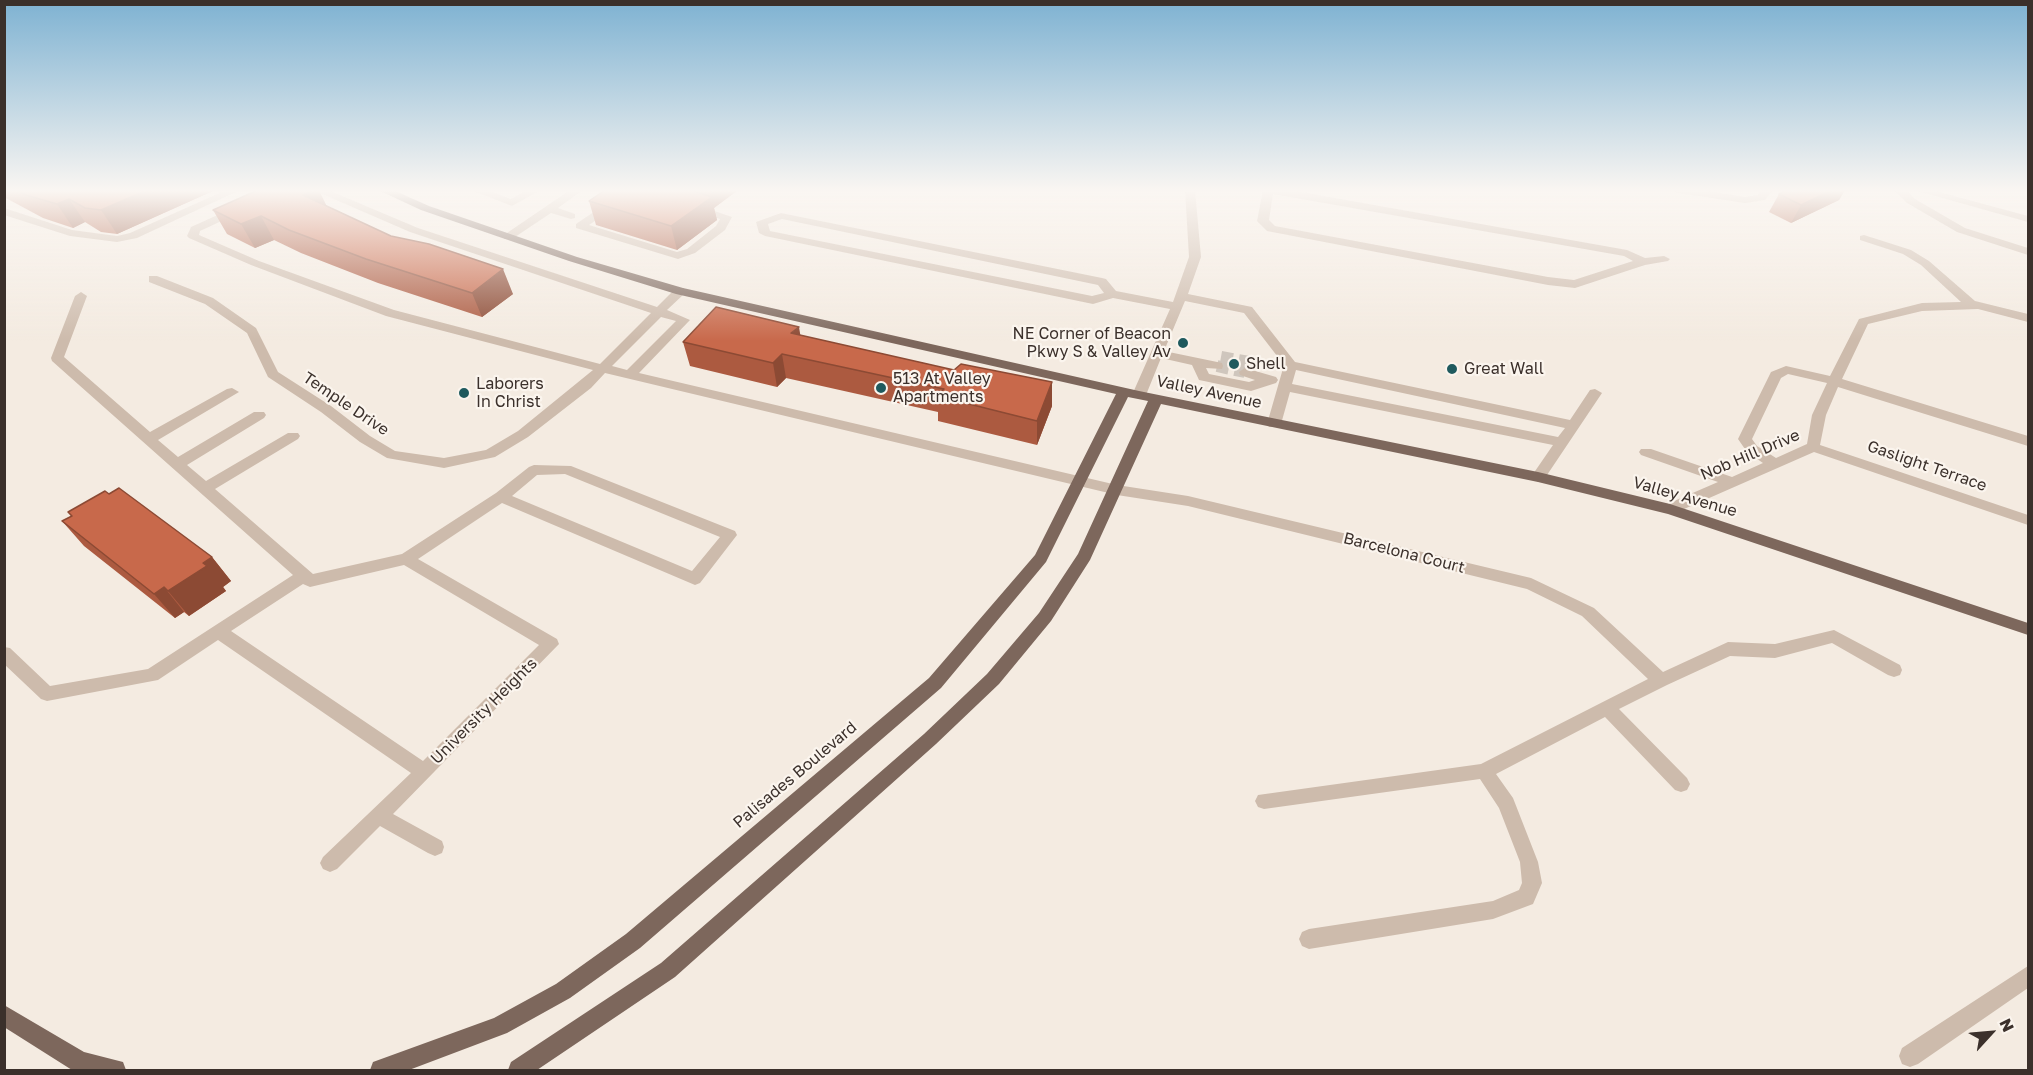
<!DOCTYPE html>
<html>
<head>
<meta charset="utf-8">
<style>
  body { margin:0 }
  #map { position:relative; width:2033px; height:1075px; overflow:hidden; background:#f4ebe1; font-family:"Golos Text",sans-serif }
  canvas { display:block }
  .frame { position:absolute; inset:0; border:6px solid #3b302b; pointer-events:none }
  .north { position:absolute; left:1961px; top:1003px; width:60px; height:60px; -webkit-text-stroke:4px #fbf5ee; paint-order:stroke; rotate:64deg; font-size:16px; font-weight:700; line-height:24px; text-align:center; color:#3b302b }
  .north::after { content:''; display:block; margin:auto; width:21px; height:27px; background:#3b302b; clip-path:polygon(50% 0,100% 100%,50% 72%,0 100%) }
</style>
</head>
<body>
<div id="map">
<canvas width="2033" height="1075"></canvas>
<div class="frame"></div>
<div class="north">N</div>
</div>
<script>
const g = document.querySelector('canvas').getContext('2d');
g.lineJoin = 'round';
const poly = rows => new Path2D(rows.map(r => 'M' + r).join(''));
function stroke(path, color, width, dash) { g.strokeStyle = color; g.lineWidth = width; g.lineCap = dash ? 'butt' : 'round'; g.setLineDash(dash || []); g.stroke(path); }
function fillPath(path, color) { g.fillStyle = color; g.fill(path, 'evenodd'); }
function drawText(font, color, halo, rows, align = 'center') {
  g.font = font + ' "Golos Text",sans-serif'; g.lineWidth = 4.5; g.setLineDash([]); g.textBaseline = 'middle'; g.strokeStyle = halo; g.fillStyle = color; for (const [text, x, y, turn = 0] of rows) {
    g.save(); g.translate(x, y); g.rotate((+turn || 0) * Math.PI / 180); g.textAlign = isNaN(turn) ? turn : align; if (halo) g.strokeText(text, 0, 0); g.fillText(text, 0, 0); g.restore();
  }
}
stroke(poly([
  [1221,357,1249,362],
  [1217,366,1245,372]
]), '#cfc6bd', 12, [12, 6]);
fillPath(poly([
  [226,190,240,190,137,238,117,242,70,236,4,215,4,208,72,230,117,236,130,233,226,190],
  [313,190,328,190,418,228,657,307,676,288,684,288,684,294,667,310,690,320,639,373,1117,485,1188,496,1531,578,1594,608,1663,672,1728,642,1775,644,1834,630,1900,665,1902,670,1900,675,1894,677,1888,675,1832,643,1775,658,1730,656,1667,685,1619,709,1687,778,1690,784,1687,790,1681,792,1675,790,1605,717,1496,774,1513,798,1538,862,1542,883,1533,904,1493,919,1309,949,1302,946,1299,939,1302,932,1309,929,1493,901,1519,890,1522,883,1520,862,1499,808,1480,779,1264,809,1258,807,1255,801,1258,795,1481,764,1648,679,1582,616,1527,589,1188,506,1117,495,605,373,591,388,528,437,495,457,444,468,387,458,360,442,321,412,268,377,247,333,205,304,149,282,149,276,157,276,213,298,256,328,278,372,331,406,370,436,395,451,444,458,486,450,518,431,593,370,386,316,251,265,189,238,187,236,191,227,233,208,241,208,241,212,200,231,199,235,259,261,394,310,600,364,651,313,410,232,313,190],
  [661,317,676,321,627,370,612,366,661,317],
  [471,190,487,190,511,199,527,190,541,190,512,206,471,190],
  [570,190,583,190,558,208,575,214,575,218,571,219,551,213,512,239,504,239,504,235,570,190],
  [626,190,639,190,589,225,677,252,687,249,716,226,720,219,692,210,692,206,700,206,732,217,725,230,695,253,678,259,576,228,576,224,626,190],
  [1185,190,1195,190,1201,257,1188,294,1252,307,1295,362,1570,420,1590,390,1595,389,1602,393,1543,481,1538,482,1531,477,1553,445,1290,392,1281,424,1279,427,1269,427,1267,424,1284,365,1244,313,1185,301,1164,351,1222,363,1223,366,1222,369,1206,368,1209,374,1249,382,1255,380,1240,375,1239,372,1245,368,1276,377,1278,380,1276,383,1251,391,1204,381,1199,380,1192,365,1161,358,1146,395,1139,399,1132,395,1170,309,1113,298,1093,304,765,236,759,233,756,222,781,213,1102,278,1106,279,1116,291,1173,302,1189,257,1185,190],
  [782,219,1098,285,1104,293,1092,296,770,231,768,224,782,219],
  [1296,370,1565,428,1558,437,1292,384,1296,370],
  [1263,190,1290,190,1627,250,1645,258,1664,256,1670,259,1668,261,1645,265,1575,288,1548,285,1267,231,1257,221,1263,190],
  [1273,194,1624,256,1633,261,1574,280,1548,277,1275,226,1269,220,1273,194],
  [1673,190,1701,190,1745,197,1758,195,1762,190,1773,190,1765,200,1745,203,1678,193,1673,190],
  [1894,190,1906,190,1915,199,1965,228,2028,248,2028,255,1957,232,1907,203,1894,190],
  [1914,190,1932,190,2028,216,2028,222,1914,190],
  [1864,235,1911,250,1929,261,1975,301,2028,314,2028,322,1978,309,1922,311,1868,324,1842,379,2028,436,2028,446,1838,387,1826,415,1820,445,2028,515,2028,525,1814,452,1675,513,1665,513,1663,509,1665,505,1718,482,1641,455,1639,452,1641,449,1651,449,1732,477,1763,463,1747,452,1738,439,1771,372,1786,366,1830,376,1859,319,1922,303,1961,302,1921,265,1903,254,1860,240,1860,236,1864,235],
  [1788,374,1827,383,1812,415,1807,444,1776,458,1757,446,1752,439,1781,378,1788,374],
  [81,292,87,296,64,357,150,432,227,389,232,388,239,392,158,440,178,457,254,412,264,412,266,415,264,418,187,465,206,481,288,433,298,433,300,436,298,439,215,489,313,574,402,554,496,493,529,467,534,465,571,466,735,531,737,535,700,583,695,585,502,503,418,559,557,639,559,644,393,814,442,841,444,847,442,853,435,856,428,853,380,826,337,869,330,872,323,869,320,863,323,857,411,773,218,640,158,680,47,701,41,699,4,664,4,647,10,648,50,686,148,669,293,575,52,361,51,358,75,296,81,292],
  [565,474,720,537,692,571,512,496,537,475,565,474],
  [404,565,539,645,423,761,231,631,303,584,310,587,404,565],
  [2028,966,2028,988,1918,1064,1910,1067,1902,1064,1899,1056,1902,1048,2028,966]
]), '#cdbbac');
fillPath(poly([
  [378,190,393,190,429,206,577,257,683,288,1139,391,1538,472,1670,504,2028,623,2028,635,1668,514,1538,482,1161,404,1090,560,1051,621,999,684,936,744,675,977,537,1070,508,1070,511,1062,661,963,924,734,987,674,1039,613,1078,554,1148,401,1128,397,1046,562,941,688,640,948,570,998,507,1033,409,1070,370,1070,373,1062,494,1018,556,984,626,934,929,678,1035,555,1116,394,676,294,569,261,421,210,378,190],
  [4,1005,84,1052,123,1062,126,1070,72,1070,4,1027,4,1005]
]), '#7d675c');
fillPath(poly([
  [4,190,215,190,117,234,101,232,85,222,73,228,43,218,4,197],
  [605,190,738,190,714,208,717,220,677,250,596,225,589,201],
  [1787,190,1845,190,1839,200,1791,223,1769,212,1779,194],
  [327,206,513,294,482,317,378,283,301,253,274,240,255,248,227,234,213,210],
  [800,335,1052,406,1037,445,938,421,938,412,786,378,777,387,690,366,683,342],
  [68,512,212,557,231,581,223,587,226,591,189,616,184,612,175,618,84,546,62,521,71,516]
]), '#ac5a40');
fillPath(poly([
  [147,190,215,190,117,234,101,210],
  [313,190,319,190,329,211,303,195],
  [710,190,738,190,714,208,717,220,677,250,671,226,711,197],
  [1832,190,1845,190,1839,200,1791,223,1801,205],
  [69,199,85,222,73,228,57,204],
  [261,216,274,240,255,248,241,224],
  [503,269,513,294,482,317,472,293],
  [799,327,803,351,796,358,791,333],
  [782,354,786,378,777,387,773,363],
  [1052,382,1052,406,1037,445,1037,421],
  [212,557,231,581,223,587,226,591,189,616,168,591,203,563],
  [164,587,184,612,175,618,154,594]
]), '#8c4a34');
const building = poly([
  [18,190,147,190,101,210,85,208,69,199,57,204,26,195,18,190],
  [258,190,313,190,303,195,391,236,429,244,503,269,472,293,366,259,289,230,261,216,241,224,213,210,258,190],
  [605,190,690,190,712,197,671,226,589,201,605,190],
  [1787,190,1832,190,1801,205,1779,194,1787,190],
  [716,307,799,327,791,333,954,370,961,364,1052,382,1037,421,937,396,944,389,782,354,773,363,683,342,716,307],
  [119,488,212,557,203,563,207,566,168,591,164,587,154,594,62,521,72,516,68,512,105,491,109,494,119,488]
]);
fillPath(building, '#c8694b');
stroke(building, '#8c4a34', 1.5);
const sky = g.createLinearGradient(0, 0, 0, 341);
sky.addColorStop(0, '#7eb2d2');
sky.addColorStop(0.56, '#faf6f2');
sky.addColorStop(1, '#faf6f200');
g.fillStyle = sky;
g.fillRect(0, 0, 2033, 341);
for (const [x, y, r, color] of [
  [1183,343,6,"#1f5a5e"],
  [1234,364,6,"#1f5a5e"],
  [1452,369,6,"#1f5a5e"],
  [881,388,6,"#1f5a5e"],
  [464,393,6,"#1f5a5e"]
]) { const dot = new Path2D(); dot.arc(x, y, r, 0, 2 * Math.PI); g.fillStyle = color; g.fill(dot); stroke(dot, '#fbf5ee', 2); }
drawText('16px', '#3b302b', '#fbf5ee', [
  ["NE Corner of Beacon",1171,334,"right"],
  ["Pkwy S & Valley Av",1171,352,"right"],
  ["Shell",1246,364],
  ["Great Wall",1464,369],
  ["513 At Valley",893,379],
  ["Apartments",893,397],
  ["Laborers",476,384],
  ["In Christ",476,402]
], 'left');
drawText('16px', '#3b302b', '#fbf5ee', [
  ["Valley Avenue",1209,392,12],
  ["Temple Drive",346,404,34],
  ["Nob Hill Drive",1750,455,-23],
  ["Gaslight Terrace",1927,466,19],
  ["Valley Avenue",1685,497,16],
  ["Barcelona Court",1404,553,14],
  ["University Heights",484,711,-45],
  ["Palisades Boulevard",795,775,-40]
]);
</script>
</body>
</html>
